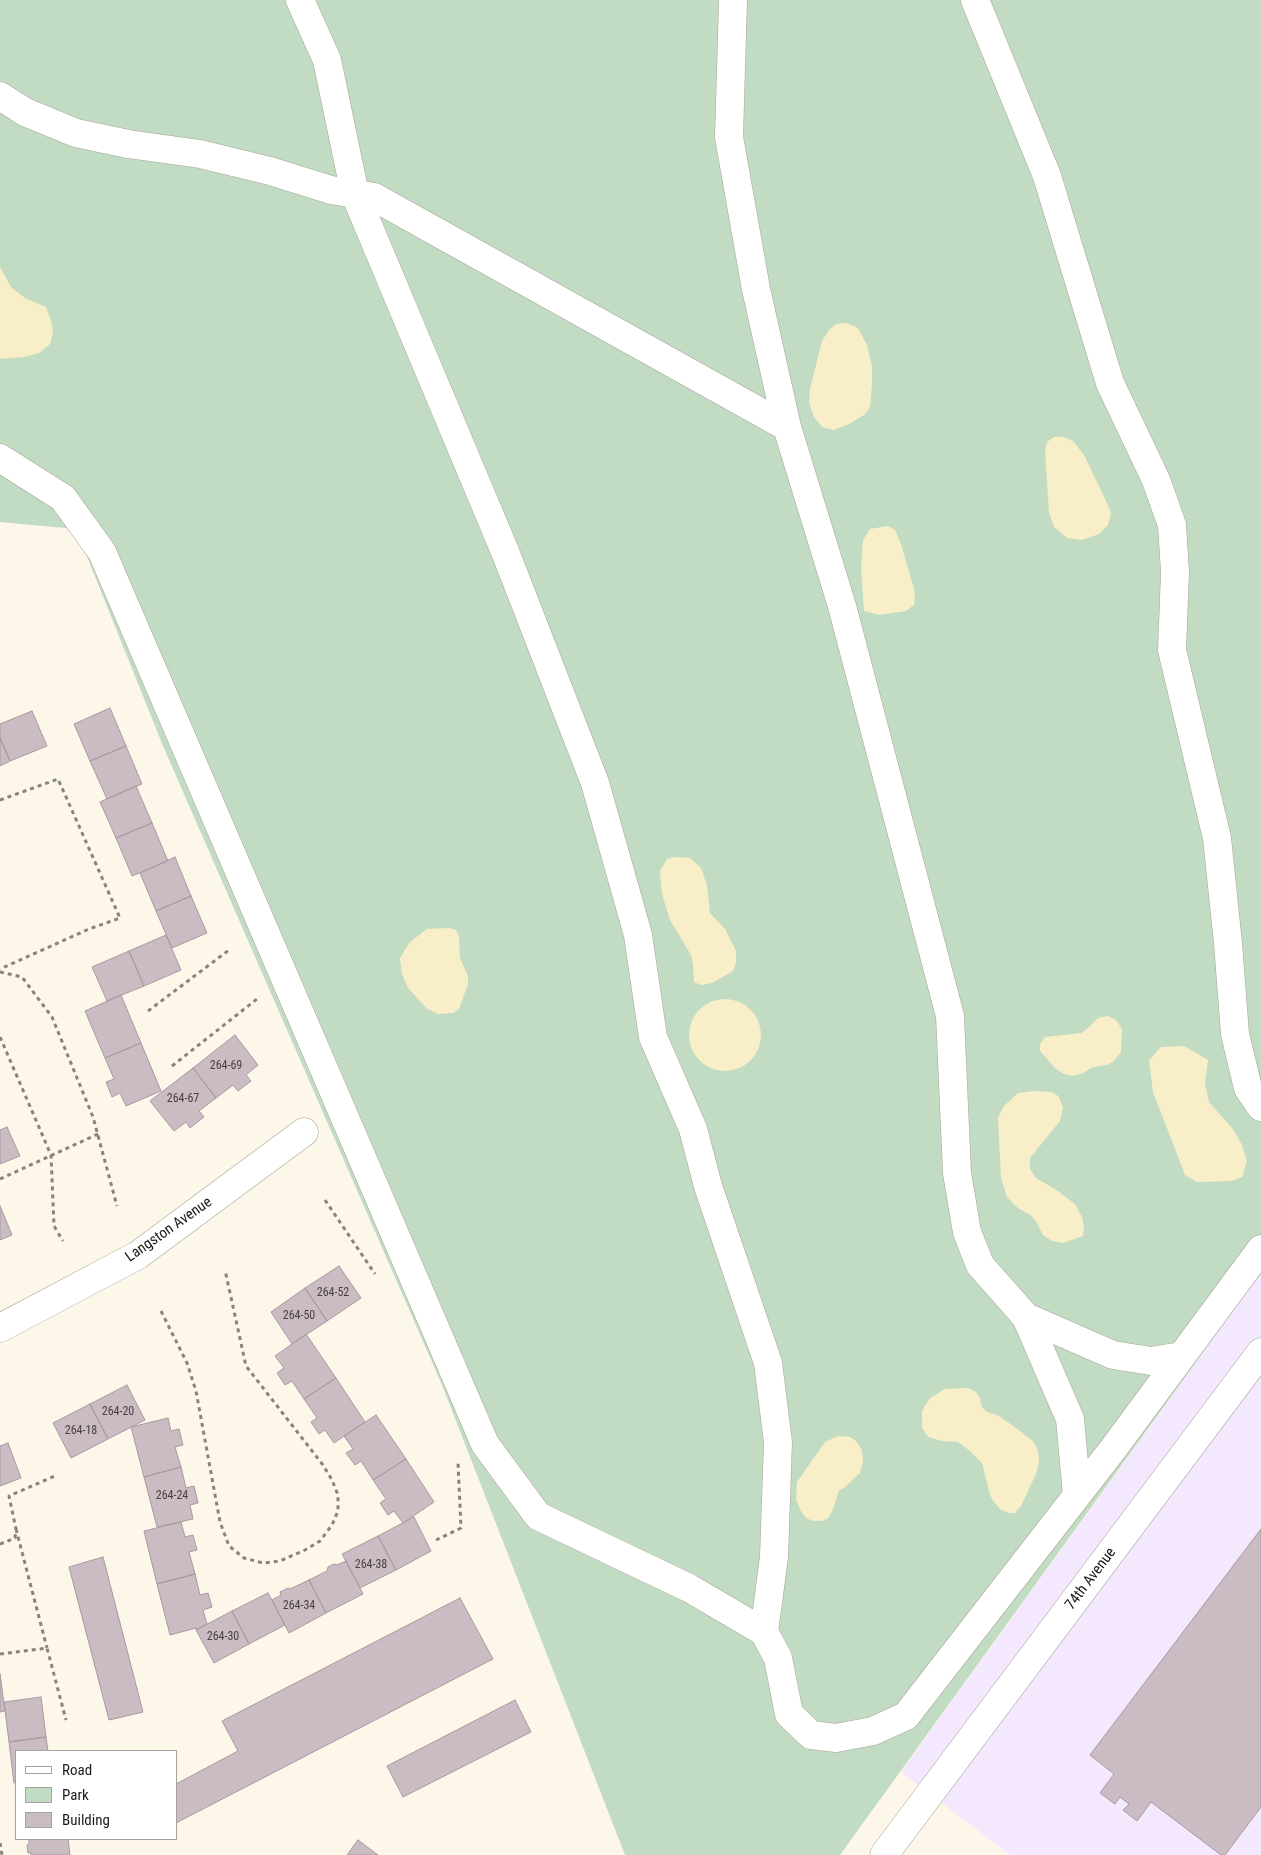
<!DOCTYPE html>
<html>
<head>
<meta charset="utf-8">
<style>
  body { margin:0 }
  #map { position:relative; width:1261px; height:1855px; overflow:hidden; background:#fcf7e9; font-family:"Roboto Condensed",sans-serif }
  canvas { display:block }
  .legend { position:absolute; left:15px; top:1750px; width:162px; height:90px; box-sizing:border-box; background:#fff; border:1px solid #a4a3a1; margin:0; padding:6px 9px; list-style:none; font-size:15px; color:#1b1a15 }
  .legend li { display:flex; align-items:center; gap:10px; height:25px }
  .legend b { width:25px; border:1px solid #a4a3a1 }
</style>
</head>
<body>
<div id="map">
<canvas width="1261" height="1855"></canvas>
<ul class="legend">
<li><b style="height:6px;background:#fff"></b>Road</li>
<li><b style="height:14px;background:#c2dcc3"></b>Park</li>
<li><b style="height:14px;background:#cbbbc2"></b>Building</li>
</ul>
</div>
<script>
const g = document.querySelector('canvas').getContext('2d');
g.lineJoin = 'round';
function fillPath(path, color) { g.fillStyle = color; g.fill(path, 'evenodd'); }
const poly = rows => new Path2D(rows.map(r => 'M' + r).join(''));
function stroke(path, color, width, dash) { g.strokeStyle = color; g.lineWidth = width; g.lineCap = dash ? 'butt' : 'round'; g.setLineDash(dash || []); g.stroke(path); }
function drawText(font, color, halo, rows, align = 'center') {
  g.font = font + ' "Roboto Condensed",sans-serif'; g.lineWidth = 4.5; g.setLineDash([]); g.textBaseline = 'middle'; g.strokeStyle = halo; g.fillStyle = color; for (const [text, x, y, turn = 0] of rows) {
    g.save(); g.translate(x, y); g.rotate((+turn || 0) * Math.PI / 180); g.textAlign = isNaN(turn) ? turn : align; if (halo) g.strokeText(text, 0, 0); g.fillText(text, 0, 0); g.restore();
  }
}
fillPath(poly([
  [1261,1272,1261,1855,1010,1855,901,1772]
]), '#f3e8fd');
fillPath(poly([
  [0,0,1261,0,1261,1272,840,1855,625,1855,442,1385,163,746,76,529,0,522]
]), '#c2dcc3');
fillPath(poly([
  [0,267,11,287,25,298,46,307,51,320,53,332,50,344,39,353,24,357,0,359],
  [847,323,858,328,867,345,872,366,872,384,870,407,864,415,849,424,833,430,822,427,814,417,809,403,810,389,822,341,829,330,836,324],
  [1054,437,1064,437,1073,441,1084,455,1107,503,1111,513,1108,525,1099,534,1082,540,1067,538,1054,527,1049,512,1045,451,1047,442],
  [888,526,895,530,901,544,915,593,914,605,906,611,879,615,864,611,861,568,863,540,870,529],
  [675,857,690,858,701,868,707,885,710,913,725,929,736,951,736,963,733,971,712,983,701,985,694,982,693,964,691,955,670,920,662,894,660,871,667,859],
  [449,928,456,930,459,936,460,958,468,976,468,984,459,1009,453,1013,438,1014,426,1008,408,988,402,974,400,958,410,942,427,929],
  '689 1035a36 36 0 1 1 72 0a36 36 0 1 1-72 0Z',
  [1108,1016,1116,1020,1122,1029,1121,1052,1113,1062,1107,1065,1093,1067,1083,1073,1073,1076,1064,1074,1055,1068,1040,1051,1040,1044,1045,1037,1081,1033,1086,1030,1098,1018],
  [1184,1046,1208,1060,1205,1084,1209,1102,1232,1128,1242,1145,1247,1161,1242,1177,1232,1181,1197,1182,1185,1175,1153,1092,1149,1060,1161,1047],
  [1034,1091,1052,1092,1058,1096,1063,1107,1060,1121,1030,1158,1030,1169,1036,1178,1058,1191,1075,1204,1082,1217,1084,1227,1083,1236,1063,1243,1052,1241,1043,1235,1036,1221,1030,1215,1018,1208,1007,1197,1001,1178,998,1118,1004,1106,1018,1093],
  [968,1388,976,1392,980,1398,982,1407,987,1412,999,1416,1016,1428,1034,1442,1038,1451,1039,1462,1036,1474,1021,1506,1015,1513,1008,1513,1000,1509,994,1502,990,1495,982,1463,970,1451,958,1442,942,1441,928,1437,922,1428,922,1411,930,1398,945,1389],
  [838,1436,850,1437,856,1441,862,1450,863,1462,860,1473,844,1488,839,1490,833,1510,828,1518,822,1521,813,1521,806,1518,801,1511,796,1500,797,1482,825,1442]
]), '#f8eec8');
const building = poly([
  [110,708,126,746,90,761,74,724,110,708],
  [32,711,47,746,10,761,0,738,0,724,32,711],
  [0,738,10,761,0,766,0,738],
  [126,746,142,784,107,799,90,761,126,746],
  [136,786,152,823,116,838,100,802,136,786],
  [152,823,168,861,132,876,116,838,152,823],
  [175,857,191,896,156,911,140,873,175,857],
  [191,896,207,933,172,948,156,911,191,896],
  [166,935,181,970,144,986,129,951,166,935],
  [129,951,144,986,107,1001,92,967,129,951],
  [121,995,141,1043,105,1058,85,1011,121,995],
  [235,1035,258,1065,246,1075,251,1081,238,1091,233,1085,216,1098,193,1068,235,1035],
  [141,1043,161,1091,126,1106,120,1093,112,1097,106,1082,114,1079,105,1058,141,1043],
  [193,1068,216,1098,199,1111,204,1117,190,1128,186,1122,174,1131,150,1101,193,1068],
  [7,1127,20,1156,0,1164,0,1130,7,1127],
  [0,1206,12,1235,0,1240,0,1206],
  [339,1266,361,1298,327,1321,305,1288,339,1266],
  [305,1288,327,1321,292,1344,271,1312,305,1288],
  [306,1334,336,1378,304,1399,292,1381,285,1385,277,1373,284,1368,275,1356,306,1334],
  [336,1378,365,1422,334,1443,325,1430,319,1434,311,1422,317,1418,304,1399,336,1378],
  [127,1385,145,1420,108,1439,90,1404,127,1385],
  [90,1404,108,1439,71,1458,53,1423,90,1404],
  [376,1415,406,1459,373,1480,361,1461,355,1465,346,1453,353,1449,344,1436,376,1415],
  [168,1418,171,1431,179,1429,183,1445,175,1447,181,1467,144,1477,131,1427,168,1418],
  [8,1443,21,1478,0,1486,0,1446,8,1443],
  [406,1459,434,1502,403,1523,394,1511,388,1515,380,1503,386,1499,373,1480,406,1459],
  [181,1467,186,1488,194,1486,198,1503,190,1505,193,1519,157,1527,144,1477,181,1467],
  [414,1517,431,1551,396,1570,378,1536,414,1517],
  [181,1522,185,1537,193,1535,197,1550,189,1552,195,1574,157,1584,144,1531,181,1522],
  [1261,1529,1261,1807,1225,1855,1221,1855,1151,1802,1137,1821,1123,1810,1129,1804,1120,1797,1115,1804,1100,1793,1114,1774,1090,1755,1261,1529],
  [378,1536,396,1570,360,1588,342,1554,378,1536],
  [103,1557,143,1712,109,1720,69,1567,103,1557],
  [346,1561,363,1594,326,1613,309,1580,327,1571,328,1567,334,1564,337,1565,346,1561],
  [195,1574,200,1595,208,1593,212,1607,203,1610,207,1624,196,1630,196,1628,170,1635,157,1584,195,1574],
  [309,1580,326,1613,289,1633,272,1600,281,1595,280,1592,288,1588,290,1589,309,1580],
  [268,1593,285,1625,249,1644,232,1611,268,1593],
  [460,1598,493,1659,176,1823,176,1784,238,1751,222,1721,460,1598],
  [232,1611,249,1644,214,1663,196,1630,232,1611],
  [0,1674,5,1711,0,1712,0,1674],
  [41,1697,46,1737,9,1742,4,1702,41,1697],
  [515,1700,531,1732,403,1797,387,1766,515,1700],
  [46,1737,48,1751,16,1751,16,1783,14,1783,9,1742,46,1737],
  [29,1839,68,1839,70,1855,31,1855,31,1853,28,1853,27,1845,29,1844,29,1839],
  [358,1840,378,1855,347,1855,358,1840]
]);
fillPath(building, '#cbbbc2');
stroke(building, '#a899a0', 1);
const minor = poly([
  [733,0,729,137,756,289,787,427],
  [975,0,1047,176,1110,383,1156,480,1172,525,1175,572,1172,650,1217,838,1228,943,1235,1034,1248,1088,1261,1107],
  [0,96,25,112,76,133,128,144,200,154,270,171,331,190,374,197,787,427,842,606,950,1016,957,1173,967,1232,980,1265,1026,1317,1070,1419,1077,1495],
  [0,458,63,498,102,552,485,1444,538,1516,689,1588,764,1632,774,1557,778,1442,768,1363,708,1186,693,1129,653,1037,638,935,595,783,506,554,355,194,327,60,300,0],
  [1026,1317,1113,1355,1151,1361,1181,1356],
  [0,1328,138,1255,304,1132],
  [764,1632,778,1658,789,1714,811,1735,836,1738,873,1731,906,1716,1113,1449,1261,1249],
  [884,1855,1261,1352]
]);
stroke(minor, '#a8a496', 29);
stroke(poly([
  [0,800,58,779,120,918,89,929,0,969],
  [0,972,22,977,52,1017,93,1117,117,1206],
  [148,1011,229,950],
  [0,1037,51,1155,54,1226,63,1241],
  [172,1066,257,999],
  [0,1179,98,1134],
  [325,1200,375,1274],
  [161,1311,187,1363,196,1391,220,1522,229,1546,244,1558,263,1563,280,1561,305,1550,320,1541,332,1525,338,1511,338,1495,332,1480,323,1465,246,1366,225,1270],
  [16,1529,47,1648],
  [436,1540,461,1528,458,1463],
  [0,1544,15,1538,16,1529,9,1496,57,1475],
  [0,1654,47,1648,66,1720],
  [0,1843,2,1855]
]), '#87847a', 3, [4, 4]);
stroke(minor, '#fff', 28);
drawText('12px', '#474240', null, [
  ["264-69",226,1066],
  ["264-67",183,1099],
  ["264-52",333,1293],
  ["264-50",299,1316],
  ["264-20",118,1412],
  ["264-18",81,1431],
  ["264-24",172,1496],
  ["264-38",371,1565],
  ["264-34",299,1606],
  ["264-30",223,1637]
]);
drawText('15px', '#1b1a15', '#fff', [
  ["Langston Avenue",169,1230,-35],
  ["74th Avenue",1091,1579,-53]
]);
</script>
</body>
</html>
